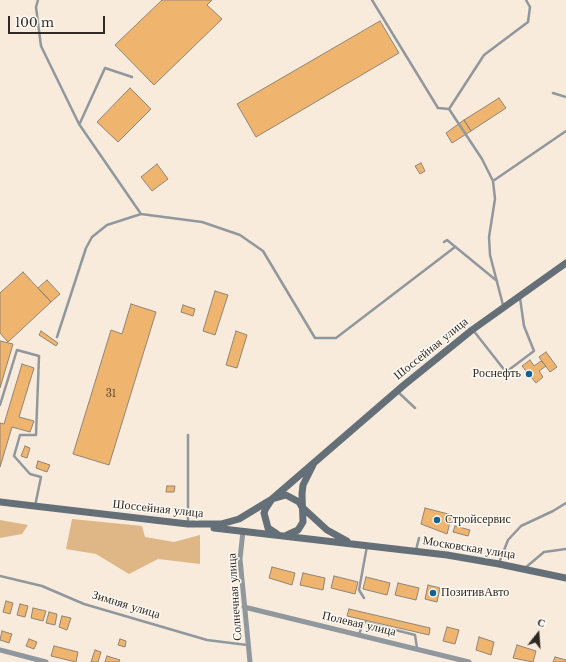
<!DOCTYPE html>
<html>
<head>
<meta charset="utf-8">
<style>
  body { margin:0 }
  #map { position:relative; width:566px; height:662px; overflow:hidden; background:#f8ebdc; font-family:"Libre Baskerville",serif }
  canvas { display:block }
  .north { position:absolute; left:518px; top:614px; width:40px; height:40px; -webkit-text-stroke:3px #fff9f3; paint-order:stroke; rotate:17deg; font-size:11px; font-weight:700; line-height:16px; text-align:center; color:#2e2923 }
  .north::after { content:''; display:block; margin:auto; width:14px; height:18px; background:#2e2923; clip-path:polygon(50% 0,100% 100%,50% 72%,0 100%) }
  .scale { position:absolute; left:8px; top:16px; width:97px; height:18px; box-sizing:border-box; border:2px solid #2e2923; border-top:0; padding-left:5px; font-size:12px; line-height:14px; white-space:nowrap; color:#2e2923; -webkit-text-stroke:3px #fff9f3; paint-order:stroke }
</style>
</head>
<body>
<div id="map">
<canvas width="566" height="662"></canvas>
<div class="north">С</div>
<div class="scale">100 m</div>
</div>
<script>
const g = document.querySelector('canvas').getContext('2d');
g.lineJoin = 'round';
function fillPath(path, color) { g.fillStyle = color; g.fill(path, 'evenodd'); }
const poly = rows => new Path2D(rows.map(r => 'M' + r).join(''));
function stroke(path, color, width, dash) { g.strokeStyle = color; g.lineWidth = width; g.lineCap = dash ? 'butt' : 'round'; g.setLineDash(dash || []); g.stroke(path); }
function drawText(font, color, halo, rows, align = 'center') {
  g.font = font + ' "Libre Baskerville",serif'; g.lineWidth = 3; g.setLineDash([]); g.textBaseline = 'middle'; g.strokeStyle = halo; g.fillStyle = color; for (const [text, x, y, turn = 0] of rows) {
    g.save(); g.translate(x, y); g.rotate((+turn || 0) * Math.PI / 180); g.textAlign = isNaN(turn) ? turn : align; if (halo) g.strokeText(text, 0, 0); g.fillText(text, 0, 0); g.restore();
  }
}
fillPath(poly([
  [72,519,142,526,145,537,174,542,200,535,200,564,158,559,129,574,96,554,66,549],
  [0,520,28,525,22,534,0,538]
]), '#dfb686');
const building = poly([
  [162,0,212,0,207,5,222,19,154,85,115,45,162,0],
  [380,21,399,53,256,137,237,104,380,21],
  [130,88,151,109,118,142,97,122,130,88],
  [499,98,506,108,471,131,464,120,499,98],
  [464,120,471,131,452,143,446,133,464,120],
  [421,163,425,171,420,174,415,166,421,163],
  [157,164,168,179,152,191,141,177,157,164],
  [23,272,51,302,8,342,0,333,0,293,23,272],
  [47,280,60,294,51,302,38,288,47,280],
  [215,291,228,295,215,335,203,331,215,291],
  [131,304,156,312,109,465,73,454,111,330,122,334,131,304],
  [183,305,195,309,193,316,181,312,183,305],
  [41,331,58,343,56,346,39,335,41,331],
  [236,331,247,335,237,368,226,365,236,331],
  [0,341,13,344,0,388,0,341],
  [546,352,557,367,550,372,539,357,546,352],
  [530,360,534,366,541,361,546,366,539,371,543,377,536,383,522,366,530,360],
  [22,364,34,368,19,417,34,421,30,432,12,427,0,467,0,423,4,424,22,364],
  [25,446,30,448,27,458,21,456,25,446],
  [38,461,50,465,47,472,36,468,38,461],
  [167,486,175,486,174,492,166,492,167,486],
  [425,508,452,515,447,534,421,524,425,508],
  [455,526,470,530,468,536,453,532,455,526],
  [272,567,295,573,292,585,269,578,272,567],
  [303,573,325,578,323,590,300,585,303,573],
  [334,576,358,582,355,594,331,588,334,576],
  [366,577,390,583,387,595,363,589,366,577],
  [398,583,419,588,416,600,395,595,398,583],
  [428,585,440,588,437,602,425,599,428,585],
  [6,601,13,603,10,614,3,612,6,601],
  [20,604,28,606,25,617,17,615,20,604],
  [33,608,46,611,43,621,31,618,33,608],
  [349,609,430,628,429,635,347,616,349,609],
  [49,612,57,614,55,625,46,623,49,612],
  [62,616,71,618,67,630,59,627,62,616],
  [447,627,459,630,455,644,443,641,447,627],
  [2,631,12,634,9,643,0,640,2,631],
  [479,637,494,642,491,655,476,650,479,637],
  [29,639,37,642,34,649,26,646,29,639],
  [120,639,126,641,125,647,118,645,120,639],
  [517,645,536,651,533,662,513,658,517,645],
  [54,646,78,652,76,662,51,656,54,646],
  [95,650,101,652,98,662,91,662,95,650],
  [107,656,120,660,119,662,105,662,107,656],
  [555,657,566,660,566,662,553,662,555,657]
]);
fillPath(building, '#efb56e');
stroke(building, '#908476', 1);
stroke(poly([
  [38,0,36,7,41,46,79,124,141,214,202,222,240,235,263,251,315,338,336,338,455,247],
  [372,0,438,108,449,109,482,159,493,181],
  [553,93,566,97],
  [449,109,484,55,528,22,530,7,526,0],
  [80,123,105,68,132,77],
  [444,242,447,240,497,281],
  [503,305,490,255,489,237,495,199,493,181,566,131],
  [473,330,506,372,534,351,524,326,520,298],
  [57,337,86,248,92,237,107,225,141,214],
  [398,392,415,408],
  [0,405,17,350,39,356,36,435,20,435,14,456,30,474,41,477,35,506],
  [188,524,188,435],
  [416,550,419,538],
  [499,563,508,540,521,526,553,511,566,503],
  [525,568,544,552,566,549],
  [0,576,42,586,84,604,207,640,247,645],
  [364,598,359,590,367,546],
  [359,634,364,622,415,635,417,648]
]), '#91989d', 2.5);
stroke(poly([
  [243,531,240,559,250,662],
  [244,607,469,662],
  [0,650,46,662]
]), '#91989d', 5);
stroke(poly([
  [0,502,188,524,221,524,239,519,272,499,404,385,472,330,566,263],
  [214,528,447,555,499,564,566,578],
  [277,534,268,528,264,513,266,508,272,499,286,495,299,502,302,507,327,530,347,541],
  [287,535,298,530,303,522,302,494,303,485,313,465]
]), '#656f77', 7);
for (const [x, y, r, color] of [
  [529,374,4,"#0b6495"],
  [437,520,4,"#0b6495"],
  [433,593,4,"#0b6495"]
]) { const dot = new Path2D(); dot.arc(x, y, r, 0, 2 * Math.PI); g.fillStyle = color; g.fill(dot); stroke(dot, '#fff9f3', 1.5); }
drawText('10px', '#5e4c36', null, [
  ["31",111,394]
]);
drawText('12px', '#2e2923', '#fff9f3', [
  ["Шоссейная улица",431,349,-39],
  ["Шоссейная улица",158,509,6],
  ["Московская улица",469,548,9],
  ["Солнечная улица",235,597,-94],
  ["Зимняя улица",126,605,17],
  ["Полевая улица",359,624,13]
]);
drawText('12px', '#2e2923', '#fff9f3', [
  ["Роснефть",521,374,"right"],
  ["Стройсервис",445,520],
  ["ПозитивАвто",441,593]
], 'left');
</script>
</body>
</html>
